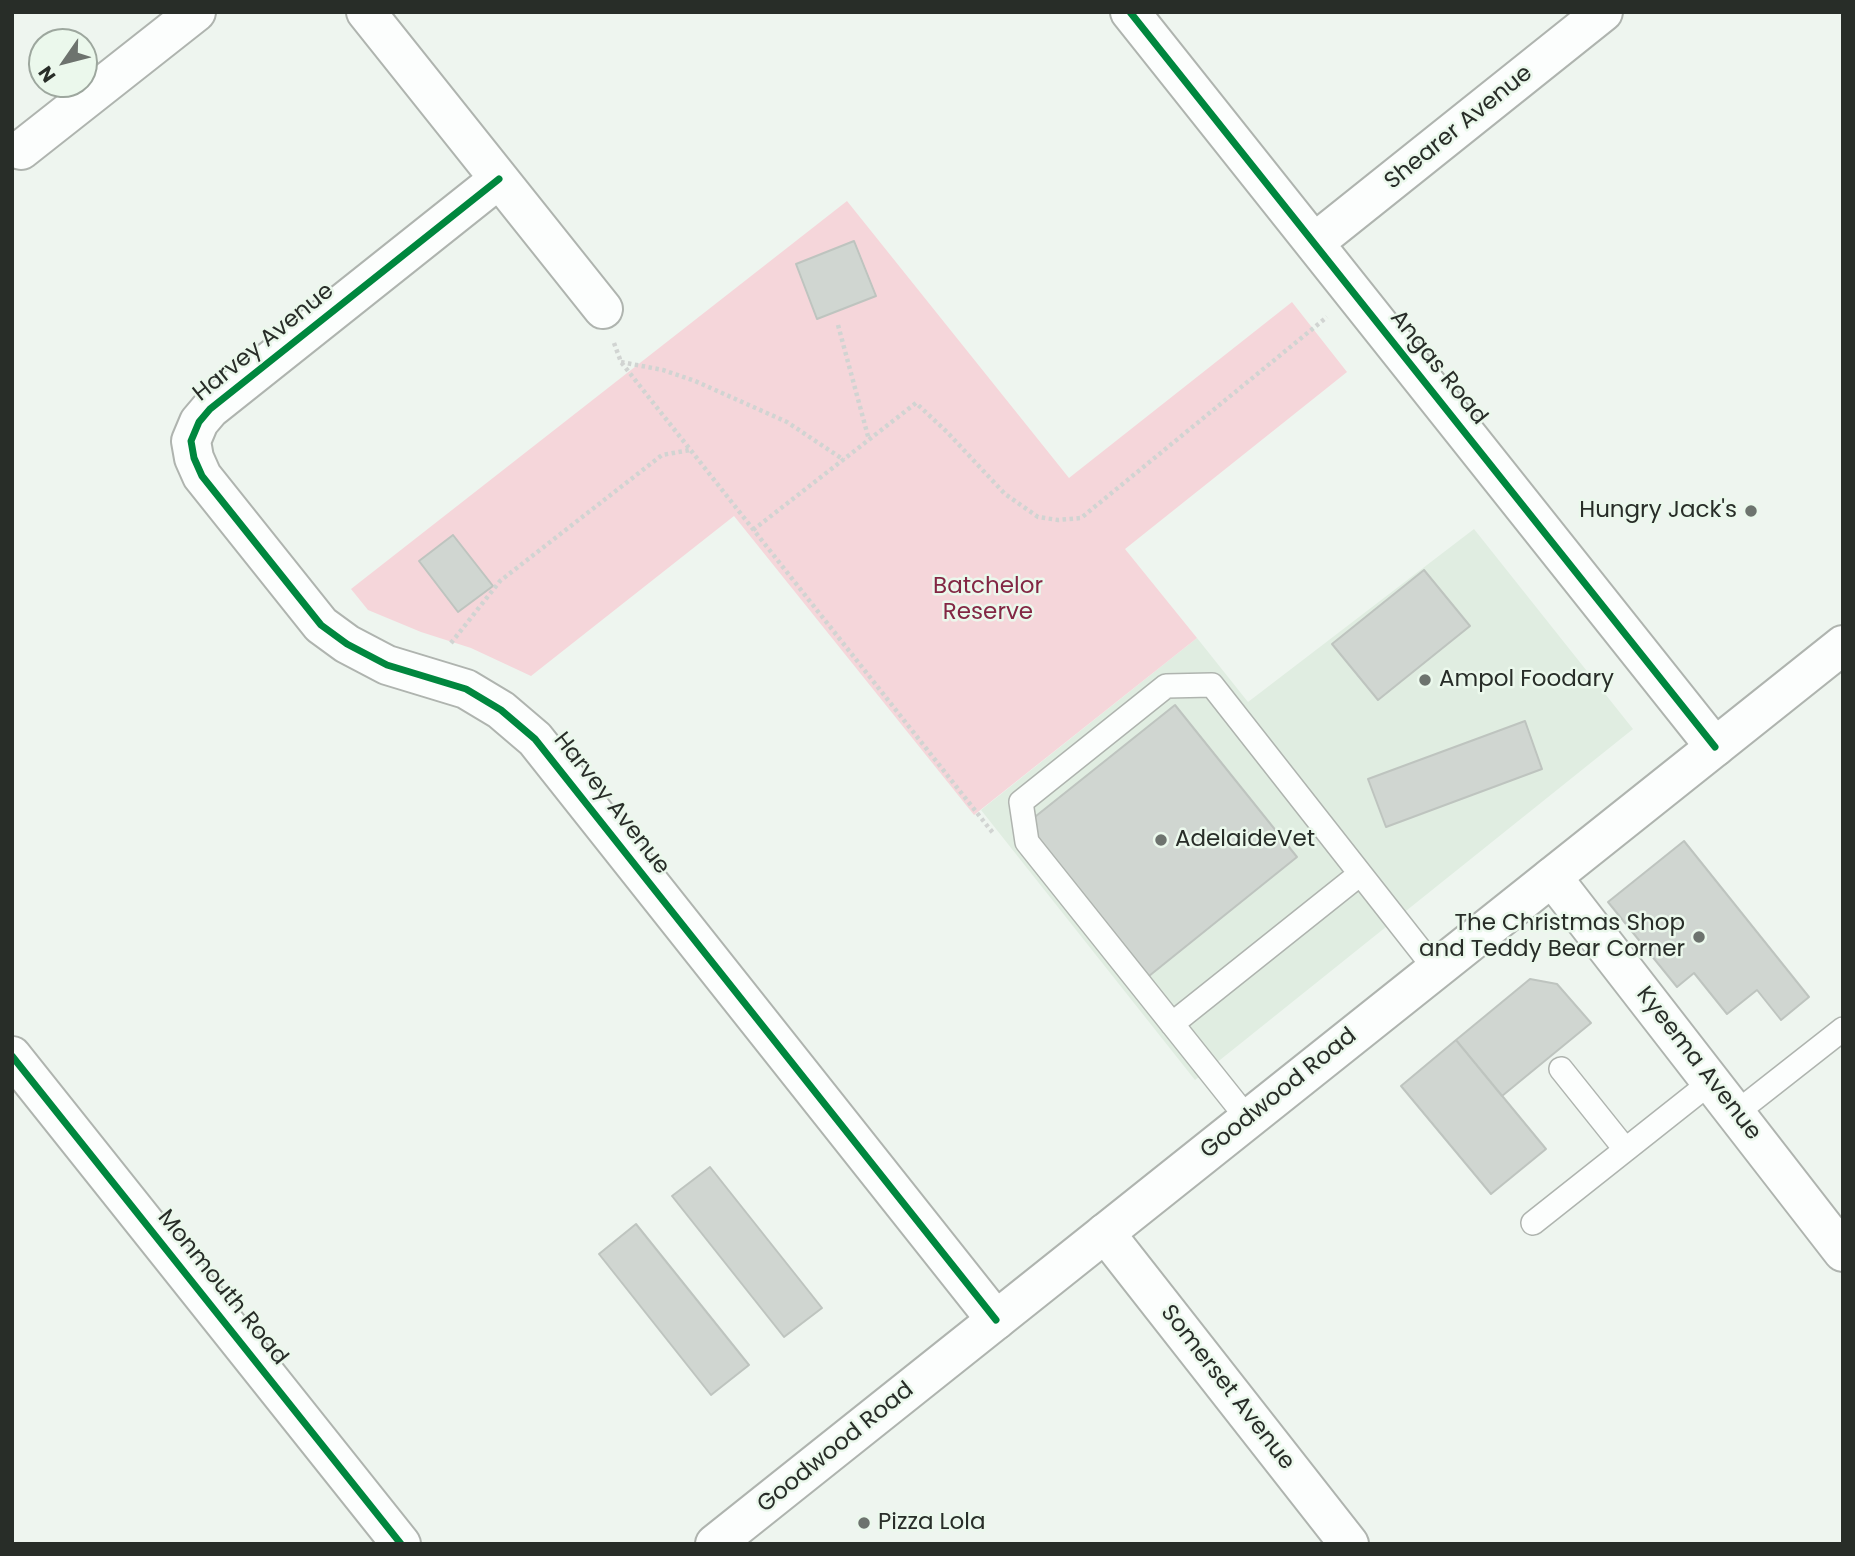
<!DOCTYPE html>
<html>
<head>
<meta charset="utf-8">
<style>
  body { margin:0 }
  #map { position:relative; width:1855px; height:1556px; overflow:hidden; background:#eef5ef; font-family:Poppins,sans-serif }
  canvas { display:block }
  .frame { position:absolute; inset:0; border:14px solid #282d28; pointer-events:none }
  .north { position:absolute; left:28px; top:28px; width:70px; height:70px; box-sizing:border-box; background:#ebf8ec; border:2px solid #9da79e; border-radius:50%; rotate:235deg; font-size:19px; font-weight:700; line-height:28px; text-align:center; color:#282d28 }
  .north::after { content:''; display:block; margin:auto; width:24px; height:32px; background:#6d736e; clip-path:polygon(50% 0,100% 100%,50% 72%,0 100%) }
</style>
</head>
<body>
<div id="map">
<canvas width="1855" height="1556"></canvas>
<div class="frame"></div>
<div class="north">N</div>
</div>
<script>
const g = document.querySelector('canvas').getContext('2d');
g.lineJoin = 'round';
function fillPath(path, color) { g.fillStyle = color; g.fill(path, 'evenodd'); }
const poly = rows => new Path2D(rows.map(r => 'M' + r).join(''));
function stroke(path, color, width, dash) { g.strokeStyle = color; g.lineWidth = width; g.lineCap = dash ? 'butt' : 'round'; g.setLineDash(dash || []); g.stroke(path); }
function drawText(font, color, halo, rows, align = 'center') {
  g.font = font + ' Poppins,sans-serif'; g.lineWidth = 5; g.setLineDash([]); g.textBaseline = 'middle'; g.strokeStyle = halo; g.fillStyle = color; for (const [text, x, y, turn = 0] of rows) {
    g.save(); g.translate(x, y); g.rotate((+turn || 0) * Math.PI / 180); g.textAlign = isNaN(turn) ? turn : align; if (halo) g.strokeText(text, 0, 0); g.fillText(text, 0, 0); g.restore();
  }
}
fillPath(poly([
  [1474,529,1633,729,1195,1080,981,810,1197,638,1248,702]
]), '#e0ede1');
fillPath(poly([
  [847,201,1069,478,1292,302,1347,372,1125,549,1197,638,974,815,734,516,531,676,471,648,421,632,368,610,351,589]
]), '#f5d6da');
const building = poly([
  [854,241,876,296,817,319,796,264,854,241],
  [453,535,493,586,458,612,419,561,453,535],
  [1424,570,1470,626,1378,700,1332,644,1424,570],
  [1175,705,1297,857,1149,976,1026,824,1175,705],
  [1525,721,1542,769,1386,827,1368,779,1525,721],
  [1684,841,1809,997,1781,1020,1757,990,1727,1014,1694,973,1677,987,1608,902,1684,841],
  [1530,979,1557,984,1591,1023,1502,1096,1456,1040,1530,979],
  [1456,1040,1546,1149,1491,1194,1401,1086,1456,1040],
  [710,1167,822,1308,784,1337,672,1196,710,1167],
  [636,1224,749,1365,711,1395,599,1254,636,1224]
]);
fillPath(building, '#d0d6d1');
stroke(building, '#bec4bf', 2);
const lane = poly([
  [1172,1024,1360,874],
  [1561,1069,1625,1149],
  [1736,1113,1843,1029],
  [1248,1119,1027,842,1021,802,1166,686,1212,685,1436,970],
  [1533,1223,1711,1082]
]);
const street = poly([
  [366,12,603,309],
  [1130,12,1715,747],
  [21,150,196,12],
  [499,179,210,409,199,422,191,441,194,458,202,476,321,625,347,644,387,665,466,689,501,710,535,739,996,1320],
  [1314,243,1603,12],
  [1552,877,1843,1252],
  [12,1056,401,1544],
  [1105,1233,1349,1544]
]);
const secondary = poly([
  [715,1544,1843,645]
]);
stroke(lane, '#afb4af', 26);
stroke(street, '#afb4af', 42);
stroke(secondary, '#afb4af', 42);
stroke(poly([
  [838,325,869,440],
  [614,343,621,362,993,833],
  [621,362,663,370,695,381,787,422,844,460],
  [753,530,916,403,947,432,1005,494,1038,517,1058,520,1081,518,1327,317],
  [451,643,500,581,662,455,690,450]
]), '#d1d4d2', 4.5, [3.5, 3.5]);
stroke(lane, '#fcfefd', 23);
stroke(street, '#fcfefd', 38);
stroke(secondary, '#fcfefd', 38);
stroke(poly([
  [1130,12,1715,747],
  [499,179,210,409,199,422,191,441,194,458,202,476,321,625,347,644,387,665,466,689,501,710,535,739,996,1320],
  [12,1056,401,1544]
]), '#00873e', 7);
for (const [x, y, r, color] of [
  [1751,511,7,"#6d736e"],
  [1425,680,7,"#6d736e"],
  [1161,840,7,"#6d736e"],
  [1699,937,7,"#6d736e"],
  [864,1523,7,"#6d736e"]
]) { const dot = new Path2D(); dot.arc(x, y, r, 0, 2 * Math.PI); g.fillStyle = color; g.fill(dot); stroke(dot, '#ebf8ec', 2.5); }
drawText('23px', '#282d28', '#ebf8ec', [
  ["Shearer Avenue",1459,128,-39],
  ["Harvey Avenue",264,343,-39],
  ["Angas Road",1438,368,51],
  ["Harvey Avenue",611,804,52],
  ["Kyeema Avenue",1698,1064,52],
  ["Goodwood Road",1279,1094,-39],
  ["Monmouth Road",222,1288,51],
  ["Somerset Avenue",1227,1388,52],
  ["Goodwood Road",836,1448,-39]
]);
drawText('23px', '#282d28', '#ebf8ec', [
  ["Hungry Jack's",1737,511,"right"],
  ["Ampol Foodary",1439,680],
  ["AdelaideVet",1175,840],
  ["The Christmas Shop",1685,924,"right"],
  ["and Teddy Bear Corner",1685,950,"right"],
  ["Pizza Lola",878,1523]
], 'left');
drawText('23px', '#832744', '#ebf8ec', [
  ["Batchelor",988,587],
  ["Reserve",988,613]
]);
</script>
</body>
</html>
